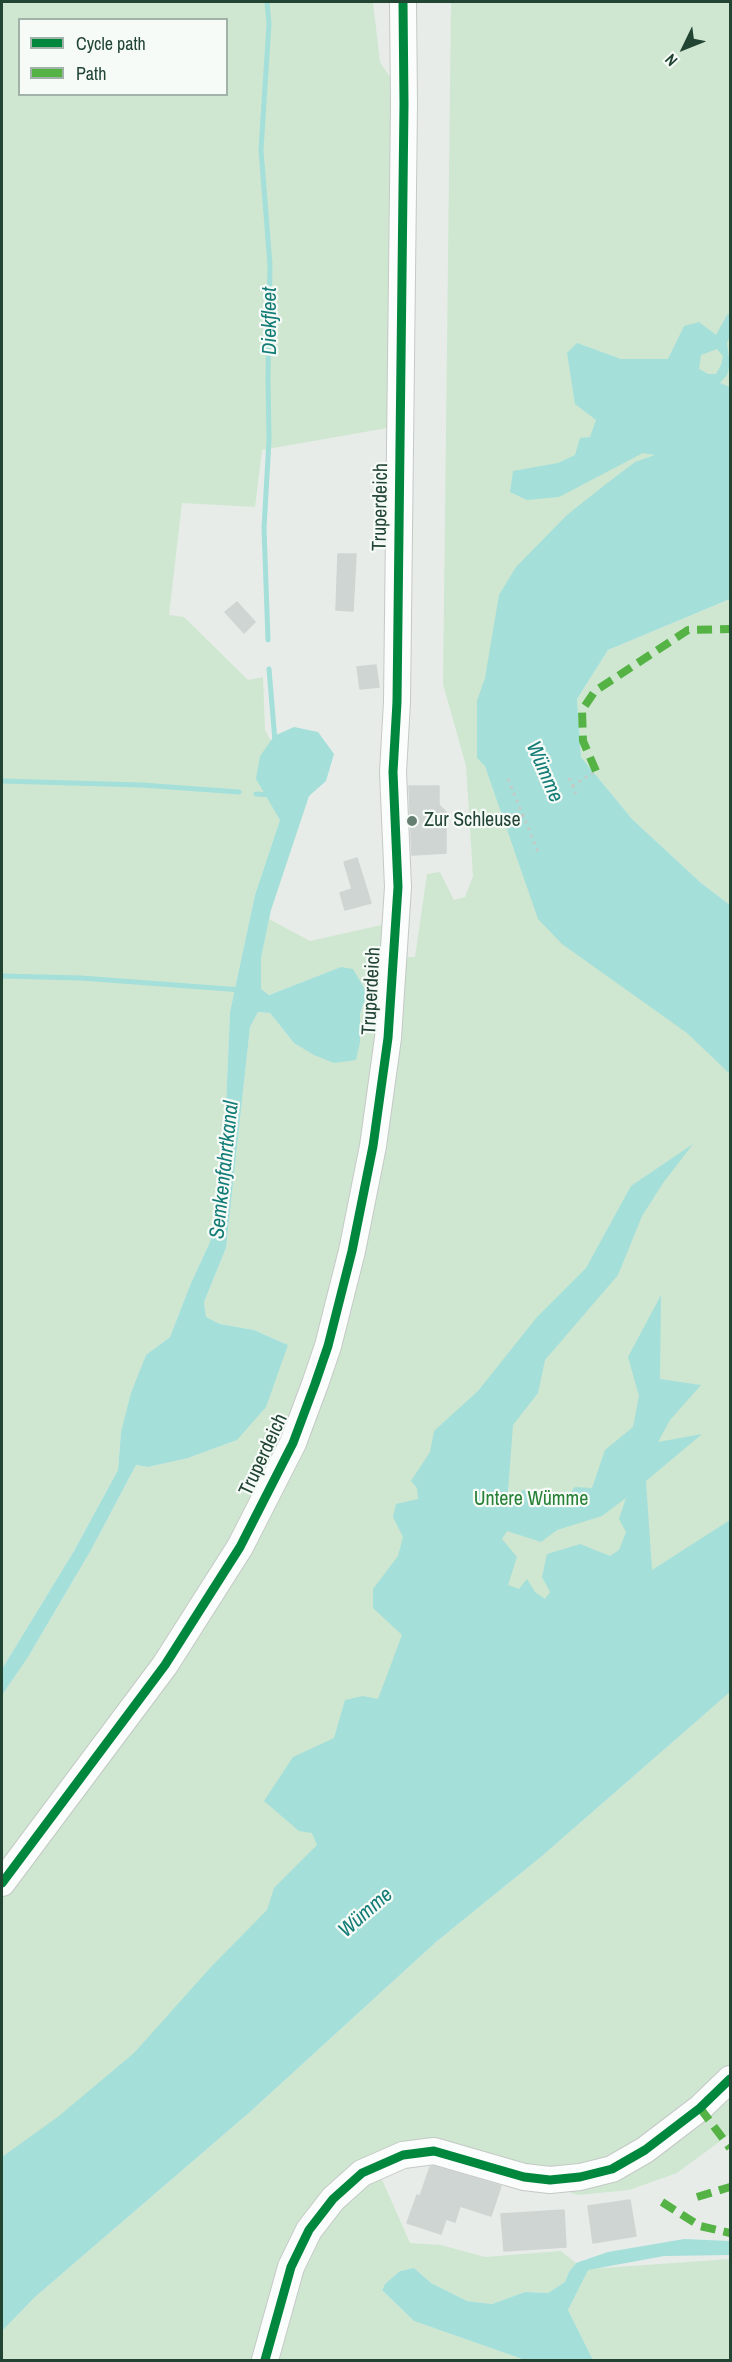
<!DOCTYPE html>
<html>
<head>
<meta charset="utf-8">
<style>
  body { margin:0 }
  #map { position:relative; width:732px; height:2362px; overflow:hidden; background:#e7ece9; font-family:"Archivo Narrow",sans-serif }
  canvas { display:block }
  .frame { position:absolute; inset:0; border:3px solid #214433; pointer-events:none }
  .legend { position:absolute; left:18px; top:18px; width:210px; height:78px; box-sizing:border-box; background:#f6fbf7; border:2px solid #a1b2a9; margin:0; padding:8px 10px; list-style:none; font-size:18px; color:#214433 }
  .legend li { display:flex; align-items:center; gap:12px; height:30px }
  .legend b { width:30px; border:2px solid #a1b2a9 }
  .north { position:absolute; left:654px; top:18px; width:60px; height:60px; -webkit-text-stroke:4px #f6fbf7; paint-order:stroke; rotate:227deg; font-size:16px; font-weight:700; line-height:24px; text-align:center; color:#214433 }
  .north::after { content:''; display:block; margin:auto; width:21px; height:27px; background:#214433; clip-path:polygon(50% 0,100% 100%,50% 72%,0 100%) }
</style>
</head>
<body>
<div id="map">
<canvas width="732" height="2362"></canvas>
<div class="frame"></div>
<ul class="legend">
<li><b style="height:8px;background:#00873e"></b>Cycle path</li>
<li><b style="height:8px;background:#55b346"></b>Path</li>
</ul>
<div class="north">N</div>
</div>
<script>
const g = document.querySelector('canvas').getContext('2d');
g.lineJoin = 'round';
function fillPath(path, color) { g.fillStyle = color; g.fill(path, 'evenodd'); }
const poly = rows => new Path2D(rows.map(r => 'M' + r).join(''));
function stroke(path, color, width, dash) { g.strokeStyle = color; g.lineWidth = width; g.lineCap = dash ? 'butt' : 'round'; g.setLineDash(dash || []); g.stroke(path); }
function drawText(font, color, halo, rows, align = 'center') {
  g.font = font + ' "Archivo Narrow",sans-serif'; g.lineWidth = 4.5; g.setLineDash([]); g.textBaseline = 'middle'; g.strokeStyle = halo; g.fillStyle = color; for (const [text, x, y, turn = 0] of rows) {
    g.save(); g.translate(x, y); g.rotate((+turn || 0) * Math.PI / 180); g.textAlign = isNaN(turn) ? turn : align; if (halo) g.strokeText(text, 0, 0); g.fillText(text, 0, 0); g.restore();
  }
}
fillPath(poly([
  [2,2,373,2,380,62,390,77,393,169,393,427,262,450,255,507,182,503,169,615,184,617,248,680,263,677,265,730,271,741,260,756,280,820,255,895,230,1012,226,1107,215,1215,210,1242,191,1283,170,1337,146,1355,121,1432,118,1470,74,1551,2,1669],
  [20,20,226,20,226,94,20,94],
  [451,2,730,2,730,555,603,602,521,730,730,1008,730,1594,2,2220,2,1890,104,1755,316,1403,406,957,415,957,427,874,440,872,454,900,465,897,473,876,466,766,443,684],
  [730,599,730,905,701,883,632,819,581,757,577,699,608,650],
  [269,919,310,941,386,924,383,1009,360,1174,320,1328,291,1411,248,1504,194,1605,2,1865,2,1695,28,1657,91,1550,136,1465,148,1467,188,1458,237,1440,288,1345,254,1330,220,1324,206,1317,204,1302,226,1248,250,1027,258,1012,270,1013,294,1043,360,1042,360,1014,367,993,342,967,268,995,261,989,261,958],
  [730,1692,730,2064,677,2119,600,2165,537,2168,440,2143,335,2187,257,2360,2,2360,2,2331,35,2297,251,2111,436,1942,542,1856],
  [730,2088,730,2134,677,2173,629,2190,578,2195,556,2188],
  [380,2175,410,2243,441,2245,485,2257,561,2251,576,2263,569,2272,565,2282,548,2293,525,2292,492,2304,467,2301,431,2283,414,2268,400,2271,385,2284,382,2290,414,2321,525,2360,276,2360,305,2256,349,2196],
  [730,2259,730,2360,593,2360,568,2310,588,2269]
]), '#cfe7d1');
fillPath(poly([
  [730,313,730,336,727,343,730,364,727,375,720,383,730,387,730,599,608,650,577,699,581,757,632,819,701,883,730,905,730,1074,687,1033,562,944,538,919,485,766,477,758,477,701,485,678,499,595,516,567,567,515,606,484,635,462,655,455,643,453,559,497,527,500,510,492,513,471,558,463,575,455,580,438,590,437,596,420,575,404,567,353,577,343,621,359,668,359,684,326,699,322,716,335,727,315],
  [717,349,723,356,721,365,716,374,708,374,699,369,701,355],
  [294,727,318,732,334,754,326,781,309,796,271,910,261,958,261,989,269,995,341,967,353,969,367,993,360,1014,360,1042,356,1060,334,1063,314,1055,294,1043,270,1013,258,1012,250,1027,226,1248,204,1302,206,1317,220,1324,254,1330,288,1345,266,1407,237,1440,188,1458,148,1467,136,1465,91,1550,28,1657,2,1695,2,1669,74,1551,118,1470,121,1432,131,1393,146,1355,170,1337,191,1283,210,1242,215,1215,226,1107,230,1012,255,895,280,820,256,779,260,756,274,736],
  [693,1144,663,1183,642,1216,618,1275,545,1360,538,1393,513,1425,507,1504,523,1490,555,1494,561,1505,575,1487,592,1488,605,1450,633,1427,639,1396,628,1357,661,1295,660,1379,701,1385,670,1420,658,1442,702,1434,646,1481,652,1570,730,1520,730,1692,542,1856,436,1942,251,2111,35,2297,2,2331,2,2157,59,2116,134,2053,211,1967,267,1910,274,1888,317,1845,312,1833,299,1831,264,1801,293,1757,334,1738,345,1700,363,1696,378,1699,402,1635,373,1608,373,1589,398,1556,403,1537,393,1517,396,1504,418,1499,417,1488,411,1481,430,1452,434,1431,478,1391,537,1317,586,1268,631,1186],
  [626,1498,619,1519,626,1532,619,1550,610,1556,580,1544,547,1554,542,1577,550,1592,545,1599,535,1592,527,1579,519,1589,508,1585,517,1557,502,1539,507,1531,541,1542,557,1530,602,1516],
  [684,2239,730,2241,730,2255,664,2256,588,2270,568,2310,593,2360,525,2360,414,2321,382,2290,385,2284,400,2271,414,2268,431,2283,467,2301,492,2304,525,2292,548,2293,565,2282,569,2272,576,2263,608,2252]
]), '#a4dfda');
stroke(poly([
  [267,2,269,24,261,150,270,265,268,378,269,440,264,528,268,640],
  [269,669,275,741],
  [2,781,142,785,239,792],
  [256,794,272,795],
  [2,976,81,978,242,990]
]), '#a4dfda', 5);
const building = poly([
  [338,554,356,554,353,611,336,610,338,554],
  [237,602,255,622,244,633,225,612,237,602],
  [376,665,379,687,360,689,357,667,376,665],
  [409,786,439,786,439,805,446,812,446,853,412,855,409,786],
  [357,858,371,903,345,910,340,893,352,889,344,862,357,858],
  [433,2166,501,2186,491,2216,460,2206,455,2222,446,2219,441,2234,407,2223,417,2195,420,2196,430,2167,433,2166],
  [630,2200,636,2236,593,2243,588,2206,630,2200],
  [564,2210,566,2247,504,2251,501,2214,564,2210]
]);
fillPath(building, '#cfd5d2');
stroke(building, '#cfd5d2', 1.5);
const minor = poly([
  [2,1883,165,1665,240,1547,293,1443,315,1384,328,1346,352,1251,373,1146,388,1038,398,887,393,772,397,702,404,104,403,2],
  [265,2360,291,2267,309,2230,333,2199,362,2173,403,2155,434,2151,524,2177,550,2180,580,2177,612,2169,645,2150,700,2108,730,2079]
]);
stroke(minor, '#c4c9c6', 28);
stroke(poly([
  [569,778,576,794],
  [508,779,539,854],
  [572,786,596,771],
  [499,821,524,816]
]), '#c2ccc6', 3, [3, 4.5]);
stroke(minor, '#fbfcfc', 26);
stroke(poly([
  [596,771,583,741,582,710,595,691,688,630,730,629],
  [700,2108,730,2148],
  [697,2197,730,2187],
  [662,2202,700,2226,730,2233]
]), '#55b346', 8, [15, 8]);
stroke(poly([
  [2,1883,165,1665,240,1547,293,1443,315,1384,328,1346,352,1251,373,1146,388,1038,398,887,393,772,397,702,404,104,403,2],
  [265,2360,291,2267,309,2230,333,2199,362,2173,403,2155,434,2151,524,2177,550,2180,580,2177,612,2169,645,2150,700,2108,730,2079]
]), '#00873e', 9);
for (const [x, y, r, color] of [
  [412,821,6,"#667f73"]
]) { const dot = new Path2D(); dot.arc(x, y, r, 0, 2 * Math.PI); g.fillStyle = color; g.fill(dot); stroke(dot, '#f6fbf7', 2); }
drawText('20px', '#214433', '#f6fbf7', [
  ["Truperdeich",381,507,-89],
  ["Truperdeich",372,991,-87],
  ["Truperdeich",264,1455,-65]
]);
drawText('20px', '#214433', '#f6fbf7', [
  ["Zur Schleuse",424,821]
], 'left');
drawText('20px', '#268035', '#f6fbf7', [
  ["Untere Wümme",531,1500]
]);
drawText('italic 21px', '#137c76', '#f6fbf7', [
  ["Diekfleet",270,321,-90],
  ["Wümme",544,772,67],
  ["Semkenfahrtkanal",225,1170,-84],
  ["Wümme",366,1913,-41]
]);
</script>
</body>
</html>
